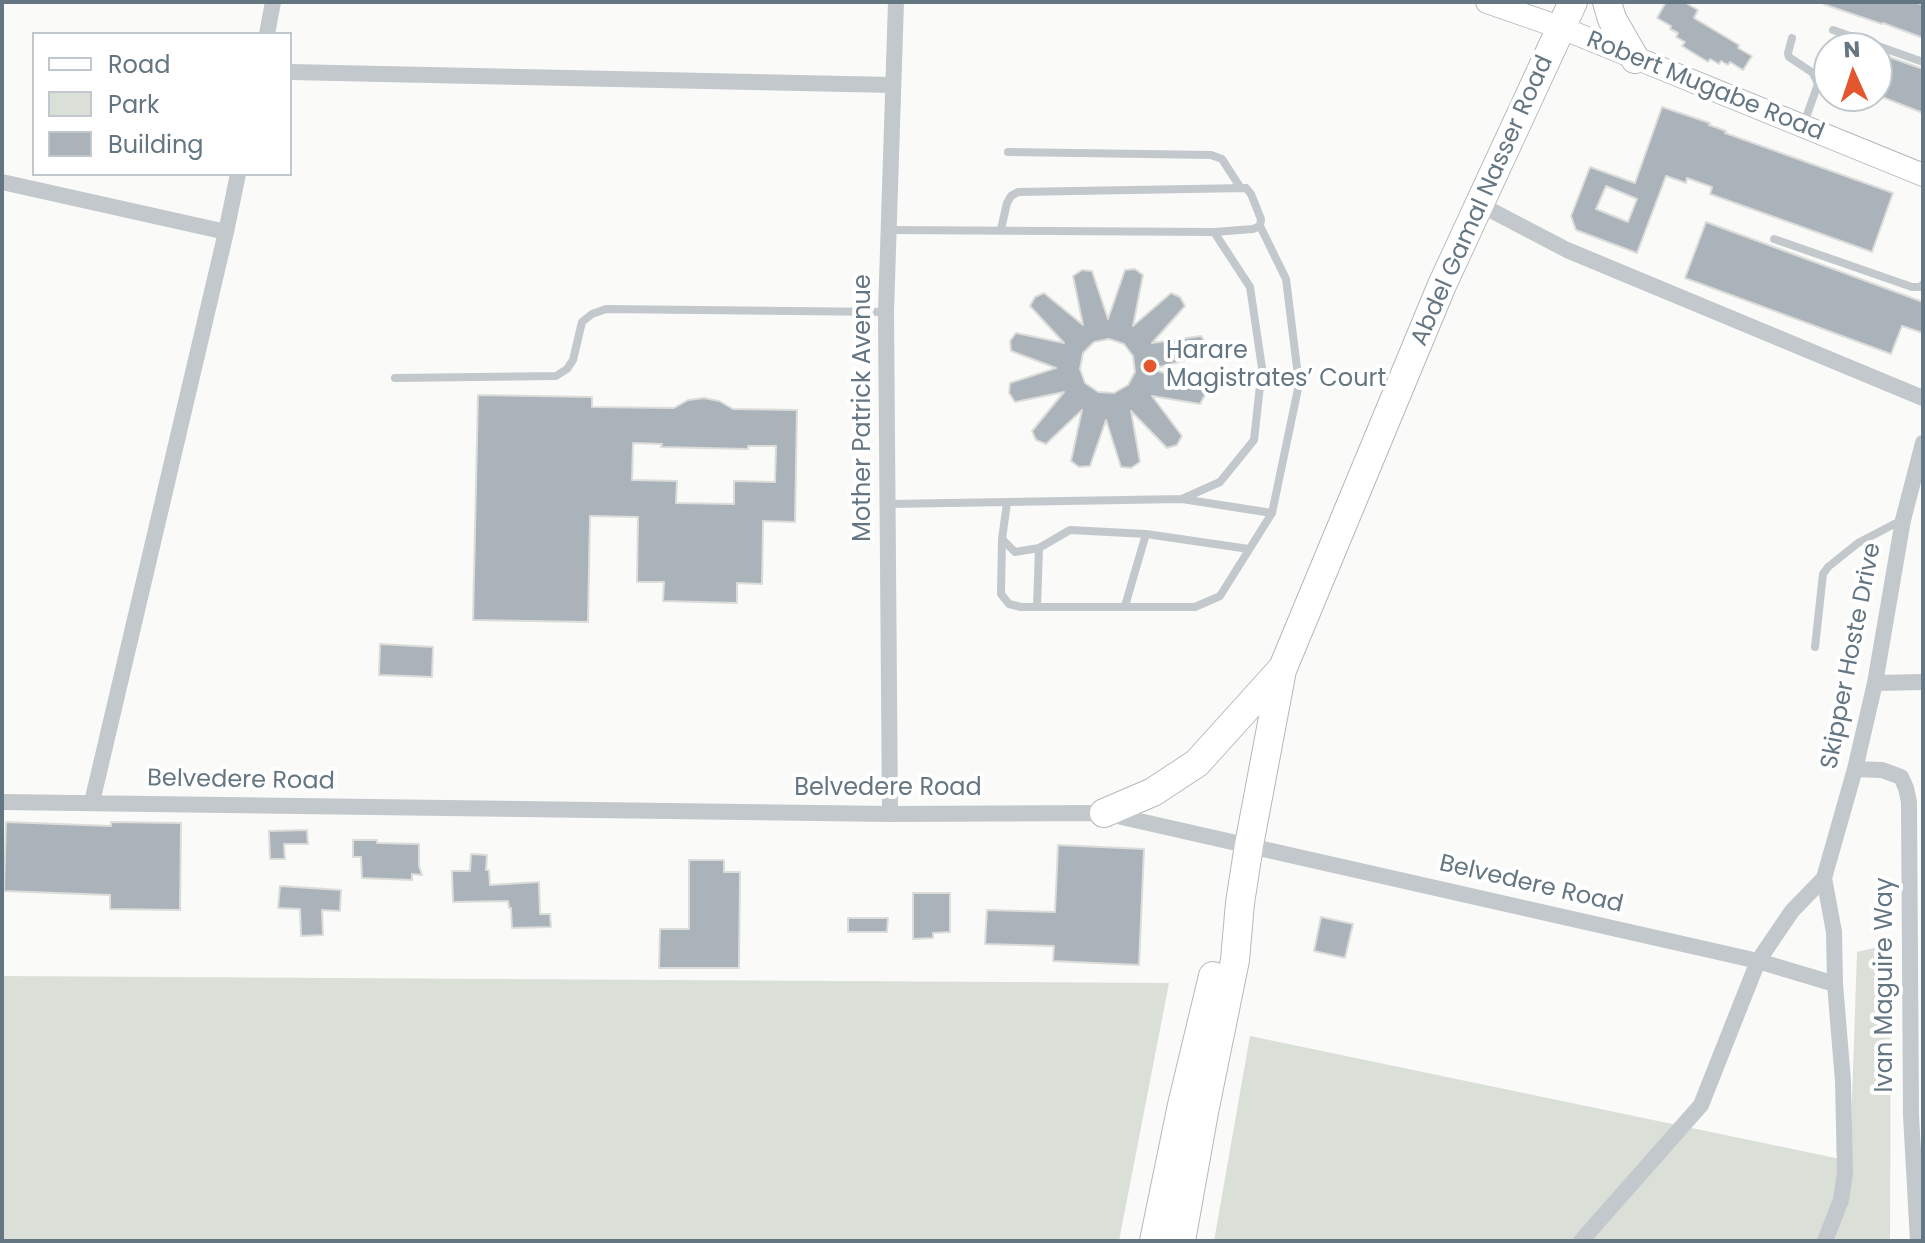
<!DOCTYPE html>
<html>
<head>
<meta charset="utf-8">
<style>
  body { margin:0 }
  #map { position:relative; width:1925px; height:1243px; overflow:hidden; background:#fafaf8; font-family:Poppins,sans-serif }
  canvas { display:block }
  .frame { position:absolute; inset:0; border:4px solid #657683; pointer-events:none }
  .legend { position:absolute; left:32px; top:32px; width:260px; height:144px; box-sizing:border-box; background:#fff; border:2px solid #c1c8cd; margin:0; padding:10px 14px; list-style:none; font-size:24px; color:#657683 }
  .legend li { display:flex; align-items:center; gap:16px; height:40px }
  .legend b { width:40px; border:2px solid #c1c8cd }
  .north { position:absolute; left:1813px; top:32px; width:80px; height:80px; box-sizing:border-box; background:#fff; border:2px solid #c1c8cd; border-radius:50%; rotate:357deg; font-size:22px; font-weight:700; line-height:32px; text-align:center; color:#657683 }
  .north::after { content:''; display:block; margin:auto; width:28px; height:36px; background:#e4572e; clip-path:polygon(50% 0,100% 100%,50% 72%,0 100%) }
</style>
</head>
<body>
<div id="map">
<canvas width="1925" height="1243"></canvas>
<div class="frame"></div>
<ul class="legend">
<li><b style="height:10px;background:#fff"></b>Road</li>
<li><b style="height:22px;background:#dadfd7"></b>Park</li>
<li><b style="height:22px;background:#aab3b9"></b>Building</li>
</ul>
<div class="north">N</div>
</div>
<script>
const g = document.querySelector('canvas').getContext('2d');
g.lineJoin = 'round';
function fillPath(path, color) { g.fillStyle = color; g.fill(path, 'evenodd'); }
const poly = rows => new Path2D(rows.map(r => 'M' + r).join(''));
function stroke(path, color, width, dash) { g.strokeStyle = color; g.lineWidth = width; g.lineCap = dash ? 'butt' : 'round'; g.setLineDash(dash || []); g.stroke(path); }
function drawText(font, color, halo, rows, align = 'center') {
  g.font = font + ' Poppins,sans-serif'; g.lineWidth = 8; g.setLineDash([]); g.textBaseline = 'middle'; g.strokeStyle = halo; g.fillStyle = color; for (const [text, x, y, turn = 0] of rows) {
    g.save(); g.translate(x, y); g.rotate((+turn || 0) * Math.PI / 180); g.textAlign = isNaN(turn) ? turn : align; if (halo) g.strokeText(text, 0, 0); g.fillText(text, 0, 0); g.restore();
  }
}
fillPath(poly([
  [1891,944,1890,1241,1214,1241,1250,1036,1850,1161,1857,952],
  [2,976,1169,983,1119,1241,2,1241]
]), '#dadfd7');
const building = poly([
  [1666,2,1684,2,1698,10,1694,18,1739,45,1738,48,1752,56,1743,70,1730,62,1728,65,1721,61,1719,64,1710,59,1708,62,1682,46,1685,42,1676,37,1678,33,1670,29,1671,26,1657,18,1666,2],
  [1823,2,1915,2,1923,5,1923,38,1883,23,1882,24,1823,4,1823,2],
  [1889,57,1923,69,1923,113,1877,95,1877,89,1889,57],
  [1662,107,1710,123,1709,125,1726,131,1725,133,1893,193,1872,252,1710,194,1712,187,1687,178,1686,183,1666,176,1637,253,1576,230,1571,216,1590,167,1635,183,1662,107],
  [1606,186,1637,199,1628,222,1596,209,1606,186],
  [1706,222,1923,302,1923,333,1902,326,1891,354,1685,278,1706,222],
  [1135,269,1143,275,1133,326,1171,293,1180,297,1185,306,1152,343,1201,336,1207,345,1205,355,1152,369,1204,385,1205,395,1200,404,1152,396,1182,436,1177,445,1167,448,1131,411,1140,462,1131,468,1121,467,1106,420,1090,466,1079,467,1071,461,1082,410,1046,444,1036,440,1032,431,1064,392,1015,402,1009,393,1010,383,1056,368,1011,351,1010,341,1016,333,1064,343,1030,306,1035,297,1044,293,1083,325,1073,276,1082,270,1092,271,1108,319,1125,270,1135,269],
  [1109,339,1124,344,1133,356,1135,372,1128,385,1114,393,1098,392,1085,383,1080,369,1083,353,1094,342,1109,339],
  [478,395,592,397,592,407,674,408,688,400,704,398,719,401,733,409,797,410,795,522,763,521,762,584,737,583,737,603,663,601,664,582,637,582,638,517,590,516,588,622,473,620,478,395],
  [633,443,662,444,661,447,748,449,748,446,776,446,775,482,734,481,734,504,676,503,677,481,632,480,633,443],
  [380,644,433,647,432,677,379,675,380,644],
  [6,822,111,826,111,822,181,823,180,910,110,909,110,895,4,891,6,822],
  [307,830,308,844,284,844,285,859,270,859,269,831,307,830],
  [353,840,377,840,377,843,419,844,419,866,422,875,412,874,412,880,362,878,361,857,353,857,353,840],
  [1058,845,1144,849,1139,965,1053,961,1054,946,985,944,987,910,1055,912,1058,845],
  [471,854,487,855,486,870,489,870,490,885,539,882,540,914,550,914,551,927,512,928,511,908,509,908,508,901,453,902,452,871,470,871,471,854],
  [689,860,724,860,724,872,740,872,739,968,659,968,660,929,689,929,689,860],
  [280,886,341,890,340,911,322,910,323,935,301,936,300,909,278,908,280,886],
  [913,893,950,893,950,932,933,933,933,938,913,939,913,893],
  [1321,917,1353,924,1345,958,1314,951,1321,917],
  [848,918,888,918,887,932,848,932,848,918]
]);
fillPath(building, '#aab3b9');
stroke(building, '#dcdcda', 2);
const secondary = poly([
  [1487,2,1562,28,1923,175]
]);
const highway = poly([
  [1607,2,1612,19,1635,59],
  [1104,813,1153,792,1197,763,1281,670],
  [1154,1241,1182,1105,1213,976],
  [1181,1241,1204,1112,1235,960,1240,903,1249,845,1282,670,1442,285,1573,2]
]);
stroke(secondary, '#b3babf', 24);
stroke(highway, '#b4b9bd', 30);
stroke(poly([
  [1833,30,1923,62],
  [1792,38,1788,53,1789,57,1813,73,1818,84,1803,126],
  [1008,152,1211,155,1222,159,1240,187],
  [1001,229,1007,203,1011,196,1018,192,1246,188,1251,194,1261,219,1260,226,1253,229,1214,232],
  [889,230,1214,232,1250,287,1262,368,1254,440,1220,482,1182,499,889,504],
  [1774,239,1912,287,1921,287,1923,284],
  [395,378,556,376,567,369,573,360,582,322,592,314,606,309,885,312],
  [1182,499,1272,513],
  [1007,503,1002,539,1015,552,1039,548,1070,530,1146,534,1249,549],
  [1002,539,1001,594,1009,604,1021,607,1195,607,1220,596,1272,513,1299,384,1286,279,1260,226],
  [1125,606,1146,534],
  [1037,607,1039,548],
  [1815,647,1823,574,1828,567,1858,543,1902,520]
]), '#c3c8cc', 8);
stroke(poly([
  [267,34,273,2],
  [290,72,892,85],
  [2,182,226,232],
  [1479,204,1567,250,1923,398],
  [1875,683,1923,682],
  [1855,769,1882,770,1901,777,1906,788,1909,802,1911,1115,1918,1241],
  [2,802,890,814,1104,813,1758,961,1835,984,1843,1081,1845,1173,1841,1200,1825,1241],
  [92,802,226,232,238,174],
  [890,814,886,312,896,2],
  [1824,878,1834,932,1835,984],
  [1581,1241,1701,1105,1758,961,1792,911,1824,878,1855,769,1875,683,1903,520,1923,443]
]), '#c3c8cc', 16);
stroke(secondary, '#fff', 22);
stroke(highway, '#fff', 28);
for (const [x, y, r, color] of [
  [1150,366,8,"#e4572e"]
]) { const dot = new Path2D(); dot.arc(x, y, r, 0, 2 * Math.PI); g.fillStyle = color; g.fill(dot); stroke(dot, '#fff', 3); }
drawText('24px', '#657683', '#fff', [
  ["Robert Mugabe Road",1705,87,22],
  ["Abdel Gamal Nasser Road",1483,201,-66],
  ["Mother Patrick Avenue",864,408,-90],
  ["Skipper Hoste Drive",1852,656,-79],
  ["Belvedere Road",241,781,1],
  ["Belvedere Road",888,789],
  ["Belvedere Road",1531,885,13],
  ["Ivan Maguire Way",1886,985,-90]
]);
drawText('24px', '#657683', '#fff', [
  ["Harare",1166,352],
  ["Magistrates’ Court",1166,380]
], 'left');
</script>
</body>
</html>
